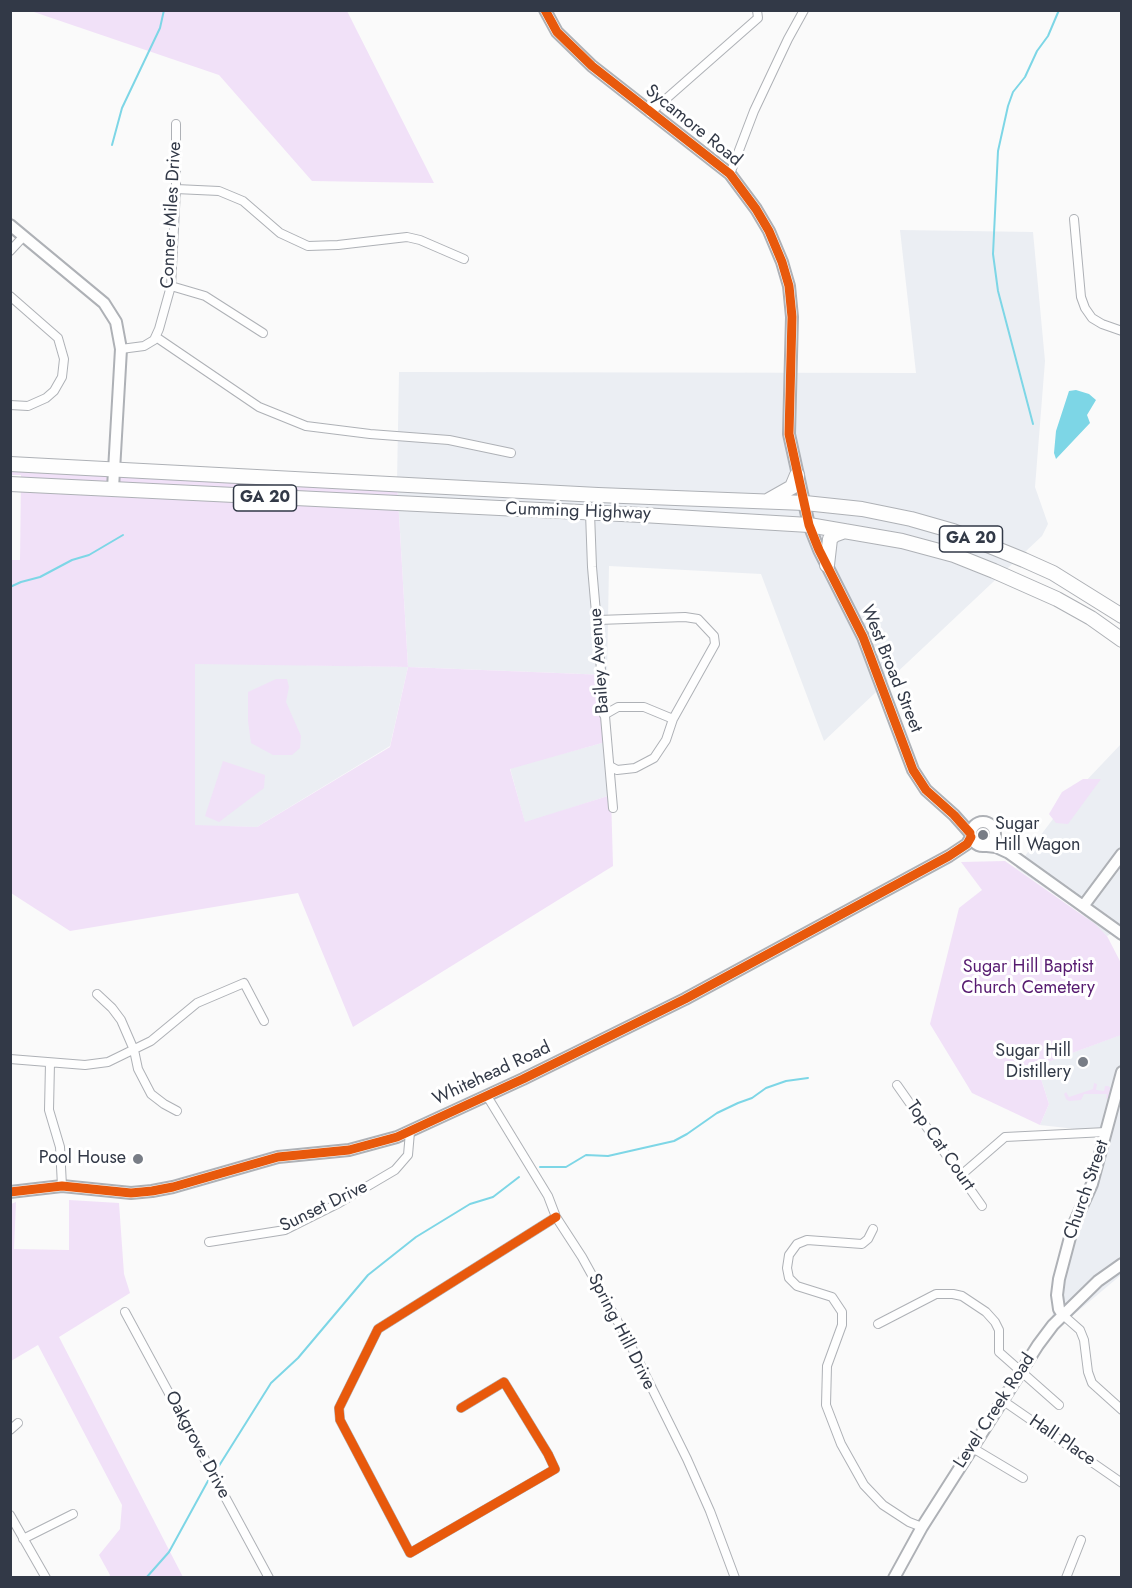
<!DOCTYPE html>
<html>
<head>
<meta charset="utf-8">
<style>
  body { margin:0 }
  #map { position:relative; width:1132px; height:1588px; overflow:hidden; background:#fafafa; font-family:Jost,sans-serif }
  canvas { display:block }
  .frame { position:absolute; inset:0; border:12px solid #323947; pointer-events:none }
</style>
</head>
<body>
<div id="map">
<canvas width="1132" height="1588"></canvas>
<div class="frame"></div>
</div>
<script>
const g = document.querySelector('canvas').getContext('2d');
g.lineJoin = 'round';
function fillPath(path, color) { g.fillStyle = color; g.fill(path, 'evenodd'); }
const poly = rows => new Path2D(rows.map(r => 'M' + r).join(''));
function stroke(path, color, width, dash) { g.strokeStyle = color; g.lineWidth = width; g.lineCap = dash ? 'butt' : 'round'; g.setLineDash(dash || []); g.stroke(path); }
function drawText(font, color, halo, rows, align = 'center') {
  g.font = font + ' Jost,sans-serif'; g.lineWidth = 6; g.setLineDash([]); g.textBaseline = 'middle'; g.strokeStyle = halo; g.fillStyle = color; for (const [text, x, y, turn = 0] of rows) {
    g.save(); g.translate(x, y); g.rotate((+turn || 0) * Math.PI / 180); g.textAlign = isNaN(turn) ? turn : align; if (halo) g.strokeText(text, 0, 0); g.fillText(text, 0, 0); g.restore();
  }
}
fillPath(poly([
  [900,230,1033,232,1045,361,1035,487,1048,524,1042,536,824,741,761,574,609,566,607,675,408,667,390,746,257,827,195,826,195,663,408,667,397,482,399,372,916,373],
  [609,741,611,795,525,823,510,768],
  [1121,744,1121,929,1107,936,1078,911,1016,868,1065,803],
  [1121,1022,1121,1275,1046,1338,1103,1132,1040,1125,1049,1104,1037,1066,1120,1035]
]), '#ebeef3');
fillPath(poly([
  [31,11,347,11,434,183,312,181,219,75],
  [10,469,397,482,408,667,607,675,609,741,510,769,525,822,611,795,613,866,353,1027,298,893,70,931,11,893,10,560,20,560,21,475,11,475],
  [195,664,408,667,390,747,257,827,195,825],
  [276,679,287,679,289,687,286,702,301,736,300,748,292,755,273,755,251,743,248,721,248,692],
  [223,761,265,775,264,788,219,822,205,816],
  [1083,779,1101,779,1068,824,1056,823,1049,814,1062,792],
  [1005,861,1095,924,1107,936,1121,963,1121,1035,1037,1066,1049,1104,1040,1125,972,1093,930,1024,959,908,982,890,961,862],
  [1094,1083,1097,1084,1096,1090,1104,1091,1105,1086,1108,1086,1112,1089,1111,1096,1106,1099,1107,1094,1084,1094,1081,1100,1069,1101,1066,1099,1064,1094,1066,1092,1069,1097,1093,1089],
  [69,1200,119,1203,124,1274,130,1293,59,1337,183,1577,109,1577,110,1575,99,1555,120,1529,122,1505,38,1345,11,1361,11,1204,16,1202,14,1249,69,1250]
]), '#f1e1f8');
fillPath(poly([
  [1076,390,1089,394,1096,400,1087,415,1090,423,1056,459,1054,453,1056,431,1069,391]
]), '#7dd6e6');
stroke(poly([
  [112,145,122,108,160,28,164,10],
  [1033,424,998,291,993,254,998,151,1008,106,1013,92,1025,77,1037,51,1048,36,1059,10],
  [10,587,21,582,40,577,72,560,89,555,123,535],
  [540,1167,566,1167,586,1155,608,1156,674,1141,687,1134,717,1113,738,1103,752,1098,766,1088,786,1081,808,1078],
  [217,1469,271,1383,298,1358,368,1275,416,1237,470,1204,493,1197,519,1177],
  [146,1578,169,1552,209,1479]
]), '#7dd6e6', 2);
const street = poly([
  [650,113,758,18,757,10],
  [730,174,754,111,788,39,804,10],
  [176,189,219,191,243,201,280,233,308,246,338,245,407,237,420,240,464,259],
  [1074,219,1081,297,1085,308,1092,318,1102,324,1122,331],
  [10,251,23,237],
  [171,286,205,296,263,333],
  [10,296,58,338,64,359,62,377,54,391,46,398,28,406,10,405],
  [156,337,259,407,306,426,370,434,449,440,511,453],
  [121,349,144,346,154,340,159,329,171,286,176,189,176,124],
  [590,513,592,567,613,808],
  [598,620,685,617,698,619,714,636,715,644,673,719,666,740,654,758,635,768,617,770,610,766],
  [604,715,618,707,644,707,673,719],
  [97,994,112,1008,121,1020,134,1050,138,1069,151,1094,164,1104,177,1111],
  [10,1059,85,1065,108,1062,151,1041,197,1003,244,983,264,1021],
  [50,1063,49,1110,60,1147,62,1186],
  [897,1085,982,1206],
  [487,1096,548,1196,556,1217,582,1257,630,1344,687,1459,710,1511,735,1578],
  [960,1176,1005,1137,1106,1132],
  [873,1229,868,1239,862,1244,807,1240,797,1244,789,1255,787,1268,789,1278,797,1286,832,1297,842,1312,842,1325,827,1366,826,1405,841,1444,864,1485,883,1505,909,1522,922,1527],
  [209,1242,285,1230,339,1203,395,1170,408,1155,410,1132],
  [125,1312,269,1578],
  [1063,1315,1080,1330,1084,1340,1088,1372,1092,1383,1122,1410],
  [878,1324,936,1294,953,1294,962,1296,986,1312,995,1322,999,1330,999,1352,1059,1405],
  [1002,1400,1122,1483],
  [461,1408,504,1382,548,1454,555,1469,410,1553,340,1420,339,1408,378,1329,556,1217],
  [10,1430,18,1423],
  [971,1447,1023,1478],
  [10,1515,46,1578],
  [23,1539,73,1514],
  [1066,1578,1081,1540]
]);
const secondary = poly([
  [545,10,557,32,592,66,730,174,756,209,769,231,782,262,789,286,792,317,789,434,809,525,819,550,863,637,913,770,926,790,954,815,970,833],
  [10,225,104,303,116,322,121,349,113,488],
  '971 834a12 12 0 1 1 24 0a12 12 0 1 1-24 0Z',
  [987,846,996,847,1009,853,1122,934],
  [1084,905,1122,854],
  [10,1192,62,1186,131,1193,152,1191,173,1187,278,1157,349,1150,397,1137,523,1079,685,999,949,856,967,844,971,837],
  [1063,1315,1059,1309,1057,1295,1059,1279,1073,1226,1092,1184,1122,1072],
  [894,1578,922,1527,1038,1345,1053,1325,1098,1281,1122,1264]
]);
const highway = poly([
  [10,464,598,495,805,503,862,509,911,519,953,531,1024,560,1053,573,1122,616],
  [10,484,642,515,809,525,902,541,954,555,994,571,1057,599,1091,618,1122,640],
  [769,500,792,487,797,475],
  [827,565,830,539,834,535,845,531]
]);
stroke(street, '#aeb1b6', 10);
stroke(secondary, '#aeb1b6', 14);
stroke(highway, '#aeb1b6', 16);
stroke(street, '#fefefe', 8);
stroke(secondary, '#fefefe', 10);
stroke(highway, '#fefefe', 14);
stroke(poly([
  [545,10,557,32,592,66,730,174,756,209,769,231,782,262,789,286,792,317,789,434,809,525,819,550,863,637,913,770,926,790,954,815,970,833],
  [10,1192,62,1186,131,1193,152,1191,173,1187,278,1157,349,1150,397,1137,523,1079,685,999,949,856,967,844,971,837],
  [461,1408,504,1382,548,1454,555,1469,410,1553,340,1420,339,1408,378,1329,556,1217]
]), '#e8590c', 9);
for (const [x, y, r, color] of [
  [983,835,6,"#787d86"],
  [1083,1062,6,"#787d86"],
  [138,1159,6,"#787d86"]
]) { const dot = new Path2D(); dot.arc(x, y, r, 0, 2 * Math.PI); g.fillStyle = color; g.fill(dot); stroke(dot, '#fff', 2); }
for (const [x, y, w] of [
  [265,498,63],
  [971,539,63]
]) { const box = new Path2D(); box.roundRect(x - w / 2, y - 13, w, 26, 4.5); g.fillStyle = '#fff'; g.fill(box); stroke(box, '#323947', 1.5); }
drawText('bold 16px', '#323947', null, [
  ["GA 20",265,498],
  ["GA 20",971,539]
]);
drawText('18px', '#323947', '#fff', [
  ["Sycamore Road",693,126,39],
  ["Conner Miles Drive",172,215,-87],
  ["Cumming Highway",578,512,2],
  ["Bailey Avenue",600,661,-94],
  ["West Broad Street",891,669,68],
  ["Whitehead Road",492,1074,-25],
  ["Top Cat Court",940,1146,55],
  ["Church Street",1087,1190,-71],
  ["Sunset Drive",324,1207,-26],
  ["Spring Hill Drive",621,1332,63],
  ["Level Creek Road",995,1411,-57],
  ["Hall Place",1062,1441,34],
  ["Oakgrove Drive",197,1445,62]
]);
drawText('18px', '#323947', '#fff', [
  ["Sugar",995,825,"left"],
  ["Hill Wagon",995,846,"left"],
  ["Sugar Hill",1071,1052],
  ["Distillery",1071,1073],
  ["Pool House",126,1159]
], 'right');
drawText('18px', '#571b70', '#fff', [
  ["Sugar Hill Baptist",1028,968],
  ["Church Cemetery",1028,989]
]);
</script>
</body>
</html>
